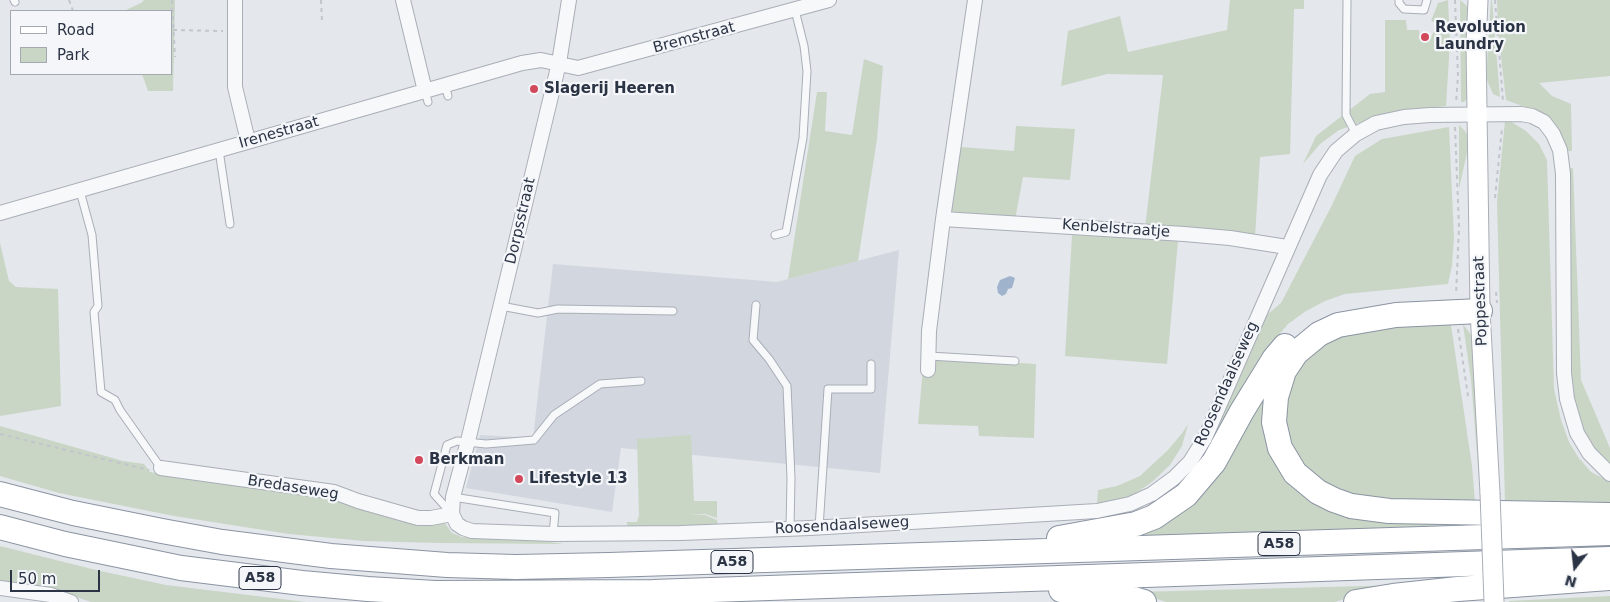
<!DOCTYPE html>
<html>
<head>
<meta charset="utf-8">
<style>
  body { margin:0 }
  #map { position:relative; width:1610px; height:602px; overflow:hidden; background:#e4e7ec; font-family:"DejaVu Sans",sans-serif }
  canvas { display:block }
  .legend { position:absolute; left:10px; top:10px; width:162px; height:65px; box-sizing:border-box; background:#f4f6f9; border:1px solid #a4a8b1; margin:0; padding:6px 9px; list-style:none; font-size:15px; color:#2b3445 }
  .legend li { display:flex; align-items:center; gap:10px; height:25px }
  .legend b { width:25px; border:1px solid #a4a8b1 }
  .north { position:absolute; left:1550px; top:542px; width:50px; height:50px; -webkit-text-stroke:4px #f4f6f9; paint-order:stroke; rotate:196deg; font-size:14px; font-weight:700; line-height:20px; text-align:center; color:#2b3445 }
  .north::after { content:''; display:block; margin:auto; width:18px; height:22px; background:#2b3445; clip-path:polygon(50% 0,100% 100%,50% 72%,0 100%) }
  .scale { position:absolute; left:10px; top:570px; width:90px; height:22px; box-sizing:border-box; border:2px solid #2b3445; border-top:0; padding-left:6px; font-size:15px; line-height:18px; white-space:nowrap; color:#2b3445; -webkit-text-stroke:4px #f4f6f9; paint-order:stroke }
</style>
</head>
<body>
<div id="map">
<canvas width="1610" height="602"></canvas>
<ul class="legend">
<li><b style="height:6px;background:#fff"></b>Road</li>
<li><b style="height:14px;background:#c9d6c5"></b>Park</li>
</ul>
<div class="north">N</div>
<div class="scale">50 m</div>
</div>
<script>
const g = document.querySelector('canvas').getContext('2d');
g.lineJoin = 'round';
function fillPath(path, color) { g.fillStyle = color; g.fill(path, 'evenodd'); }
const poly = rows => new Path2D(rows.map(r => 'M' + r).join(''));
function stroke(path, color, width, dash) { g.strokeStyle = color; g.lineWidth = width; g.lineCap = dash ? 'butt' : 'round'; g.setLineDash(dash || []); g.stroke(path); }
function drawText(font, color, halo, rows, align = 'center') {
  g.font = font + ' "DejaVu Sans",sans-serif'; g.lineWidth = 4.5; g.setLineDash([]); g.textBaseline = 'middle'; g.strokeStyle = halo; g.fillStyle = color; for (const [text, x, y, turn = 0] of rows) {
    g.save(); g.translate(x, y); g.rotate((+turn || 0) * Math.PI / 180); g.textAlign = isNaN(turn) ? turn : align; if (halo) g.strokeText(text, 0, 0); g.fillText(text, 0, 0); g.restore();
  }
}
fillPath(poly([
  [899,250,880,473,621,448,612,512,466,488,480,435,533,438,553,264,777,282]
]), '#d2d6de');
fillPath(poly([
  [144,0,175,0,173,91,148,91,142,74,171,74,171,11,124,11,141,3],
  [1230,0,1304,0,1304,9,1294,9,1290,154,1260,157,1255,237,1145,228,1163,75,1107,74,1061,86,1068,31,1120,16,1128,52,1227,30],
  [1448,0,1450,41,1446,106,1388,113,1339,130,1320,144,1303,164,1316,136,1370,94,1385,92,1385,20,1406,20,1407,30,1419,30,1420,36,1429,41,1438,23,1431,21,1438,3],
  [1460,0,1467,6,1471,89,1470,96,1464,102,1461,102],
  [1491,0,1492,0,1500,97,1493,94,1486,78],
  [1497,0,1610,0,1610,76,1539,83,1552,96,1571,104,1572,151,1564,151,1538,112,1506,100,1498,30],
  [864,59,883,66,877,139,858,261,788,279,817,92,827,92,825,131,852,135],
  [1505,121,1510,121,1526,131,1539,144,1547,160,1554,389,1561,420,1569,442,1578,457,1591,472,1610,482,1610,503,1505,503,1497,202],
  [1459,125,1465,131,1470,139,1459,189],
  [1016,126,1075,129,1070,180,1023,177,1015,220,950,216,961,147,1014,151],
  [1449,127,1454,238,1452,265,1448,284,1345,294,1325,301,1306,311,1288,324,1260,357,1239,393,1220,433,1194,472,1263,318,1281,303,1331,207,1355,156,1382,139],
  [1573,168,1581,380,1610,448,1610,464,1592,447,1585,436,1571,395,1564,169],
  [1072,235,1178,241,1167,364,1065,356],
  [0,243,9,281,16,287,58,289,61,406,0,416],
  [1449,321,1451,325,1472,466,1475,502,1421,504,1356,497,1320,483,1301,464,1288,439,1284,408,1297,366,1343,329],
  [1463,324,1471,335,1473,347,1479,478,1471,380],
  [924,357,1036,364,1034,438,979,436,978,426,918,424],
  [1268,378,1291,477,1417,520,1452,525,1115,538,1155,523],
  [1188,424,1182,446,1170,465,1152,482,1130,497,1097,504,1098,490,1117,486,1140,476,1168,450,1183,432],
  [0,426,123,461,144,464,150,472,159,474,332,497,444,522,452,533,462,537,526,539,564,544,439,543,364,541,289,534,174,516,59,493,0,476],
  [691,435,694,501,717,501,717,518,705,514,689,515,705,515,717,520,718,525,630,529,626,522,637,522,638,518,639,517,637,439],
  [0,546,96,570,166,585,306,602,91,602,73,596,0,583],
  [1478,583,1353,596,1335,602,1166,602,1136,592],
  [1610,596,1610,602,1509,602,1509,601]
]), '#c9d6c5');
fillPath(poly([
  [1010,276,1015,278,1012,288,1008,289,1006,294,1002,296,998,293,997,287,1000,280]
]), '#9fb4cc');
const lane = poly([
  [14,0,15,2],
  [1347,0,1346,115,1356,134],
  [1399,0,1399,3,1404,9,1424,10,1427,0],
  [445,85,448,96],
  [425,91,428,102],
  [219,150,230,224],
  [80,191,92,235,98,306,94,312,101,392,115,400,120,410,161,468],
  [775,235,786,232,803,138,807,71,804,46,795,10],
  [756,305,753,340,769,359,787,386,791,478,790,529],
  [501,306,538,313,558,309,673,311],
  [929,356,1015,361],
  [453,497,555,513,553,534],
  [452,514,434,494,447,445,457,441,486,444,534,440,554,415,600,384,641,381],
  [819,528,828,389,871,389,871,364]
]);
const street = poly([
  [235,0,235,87,248,141],
  [403,0,425,91],
  [569,0,559,63,468,441,453,497,452,514,457,524,463,528,472,531,553,534,681,533,810,528,1097,511,1130,504,1152,494,1174,478,1190,462,1205,438,1320,175,1336,151,1356,134,1376,123,1404,117,1430,115,1521,114,1532,116,1544,122,1553,134,1560,150,1563,174,1564,373,1567,399,1577,433,1589,453,1610,474],
  [0,213,522,63,541,60,578,68,829,0],
  [943,219,1184,234,1230,238,1287,247],
  [928,370,929,331,943,219,975,0],
  [161,468,334,492,358,501,418,518,431,518,452,514],
  [0,588,51,595,71,602]
]);
const secondary = poly([
  [1478,0,1476,44,1480,311,1490,493]
]);
const highway = poly([
  [1480,311,1396,315,1338,325,1319,334,1296,353,1284,371,1276,397,1274,422,1280,448,1295,473,1318,492,1334,500,1351,506,1389,511,1610,515],
  [0,494,73,513,162,531,222,542,331,556,447,565,516,567,609,565,1610,533],
  [0,527,65,544,181,568,302,583,368,589,435,593,653,592,1610,559],
  [1059,538,1136,524,1154,517,1186,495,1214,462,1242,411,1274,359,1285,346],
  [1061,590,1127,597,1144,602],
  [1356,602,1393,596,1458,589,1610,578]
]);
stroke(lane, '#a9aeb7', 9);
stroke(street, '#a9aeb7', 16);
stroke(secondary, '#a9aeb7', 21);
stroke(highway, '#8b94a3', 26);
stroke(poly([
  [69,0,73,11],
  [172,0,175,57],
  [321,0,322,22],
  [1455,0,1458,76,1456,103],
  [1495,0,1503,101],
  [173,30,223,31],
  [1455,127,1459,227,1456,295],
  [1495,198,1502,128],
  [1496,292,1497,303],
  [1458,329,1468,396],
  [0,434,149,470]
]), '#c2c5cb', 2, [4, 4]);
stroke(lane, '#f7f8fa', 7);
stroke(street, '#f7f8fa', 14);
stroke(secondary, '#fff', 19);
stroke(highway, '#fff', 24);
const secondaryBridge = poly([
  [1490,493,1494,602]
]);
stroke(secondaryBridge, '#a9aeb7', 21, []);
stroke(secondaryBridge, '#fff', 19);
for (const [x, y, r, color] of [
  [1425,37,5,"#d1495b"],
  [534,89,5,"#d1495b"],
  [419,460,5,"#d1495b"],
  [519,479,5,"#d1495b"]
]) { const dot = new Path2D(); dot.arc(x, y, r, 0, 2 * Math.PI); g.fillStyle = color; g.fill(dot); stroke(dot, '#f4f6f9', 2); }
for (const [x, y, w] of [
  [1279,544,42],
  [732,562,42],
  [260,578,42]
]) { const box = new Path2D(); box.roundRect(x - w / 2, y - 11.5, w, 23, 4); g.fillStyle = '#f4f6f9'; g.fill(box); stroke(box, '#2b3445', 1); }
drawText('bold 14px', '#2b3445', null, [
  ["A58",1279,544],
  ["A58",732,562],
  ["A58",260,578]
]);
drawText('bold 15px', '#2b3445', '#f4f6f9', [
  ["Revolution",1435,28],
  ["Laundry",1435,45],
  ["Slagerij Heeren",544,89],
  ["Berkman",429,460],
  ["Lifestyle 13",529,479]
], 'left');
drawText('15px', '#2b3445', '#f4f6f9', [
  ["Bremstraat",694,38,-15],
  ["Irenestraat",279,133,-16],
  ["Dorpsstraat",521,221,-77],
  ["Kenbelstraatje",1116,229,4],
  ["Poppestraat",1481,301,-92],
  ["Roosendaalseweg",1227,384,-66],
  ["Bredaseweg",293,488,9],
  ["Roosendaalseweg",842,526,-3]
]);
</script>
</body>
</html>
